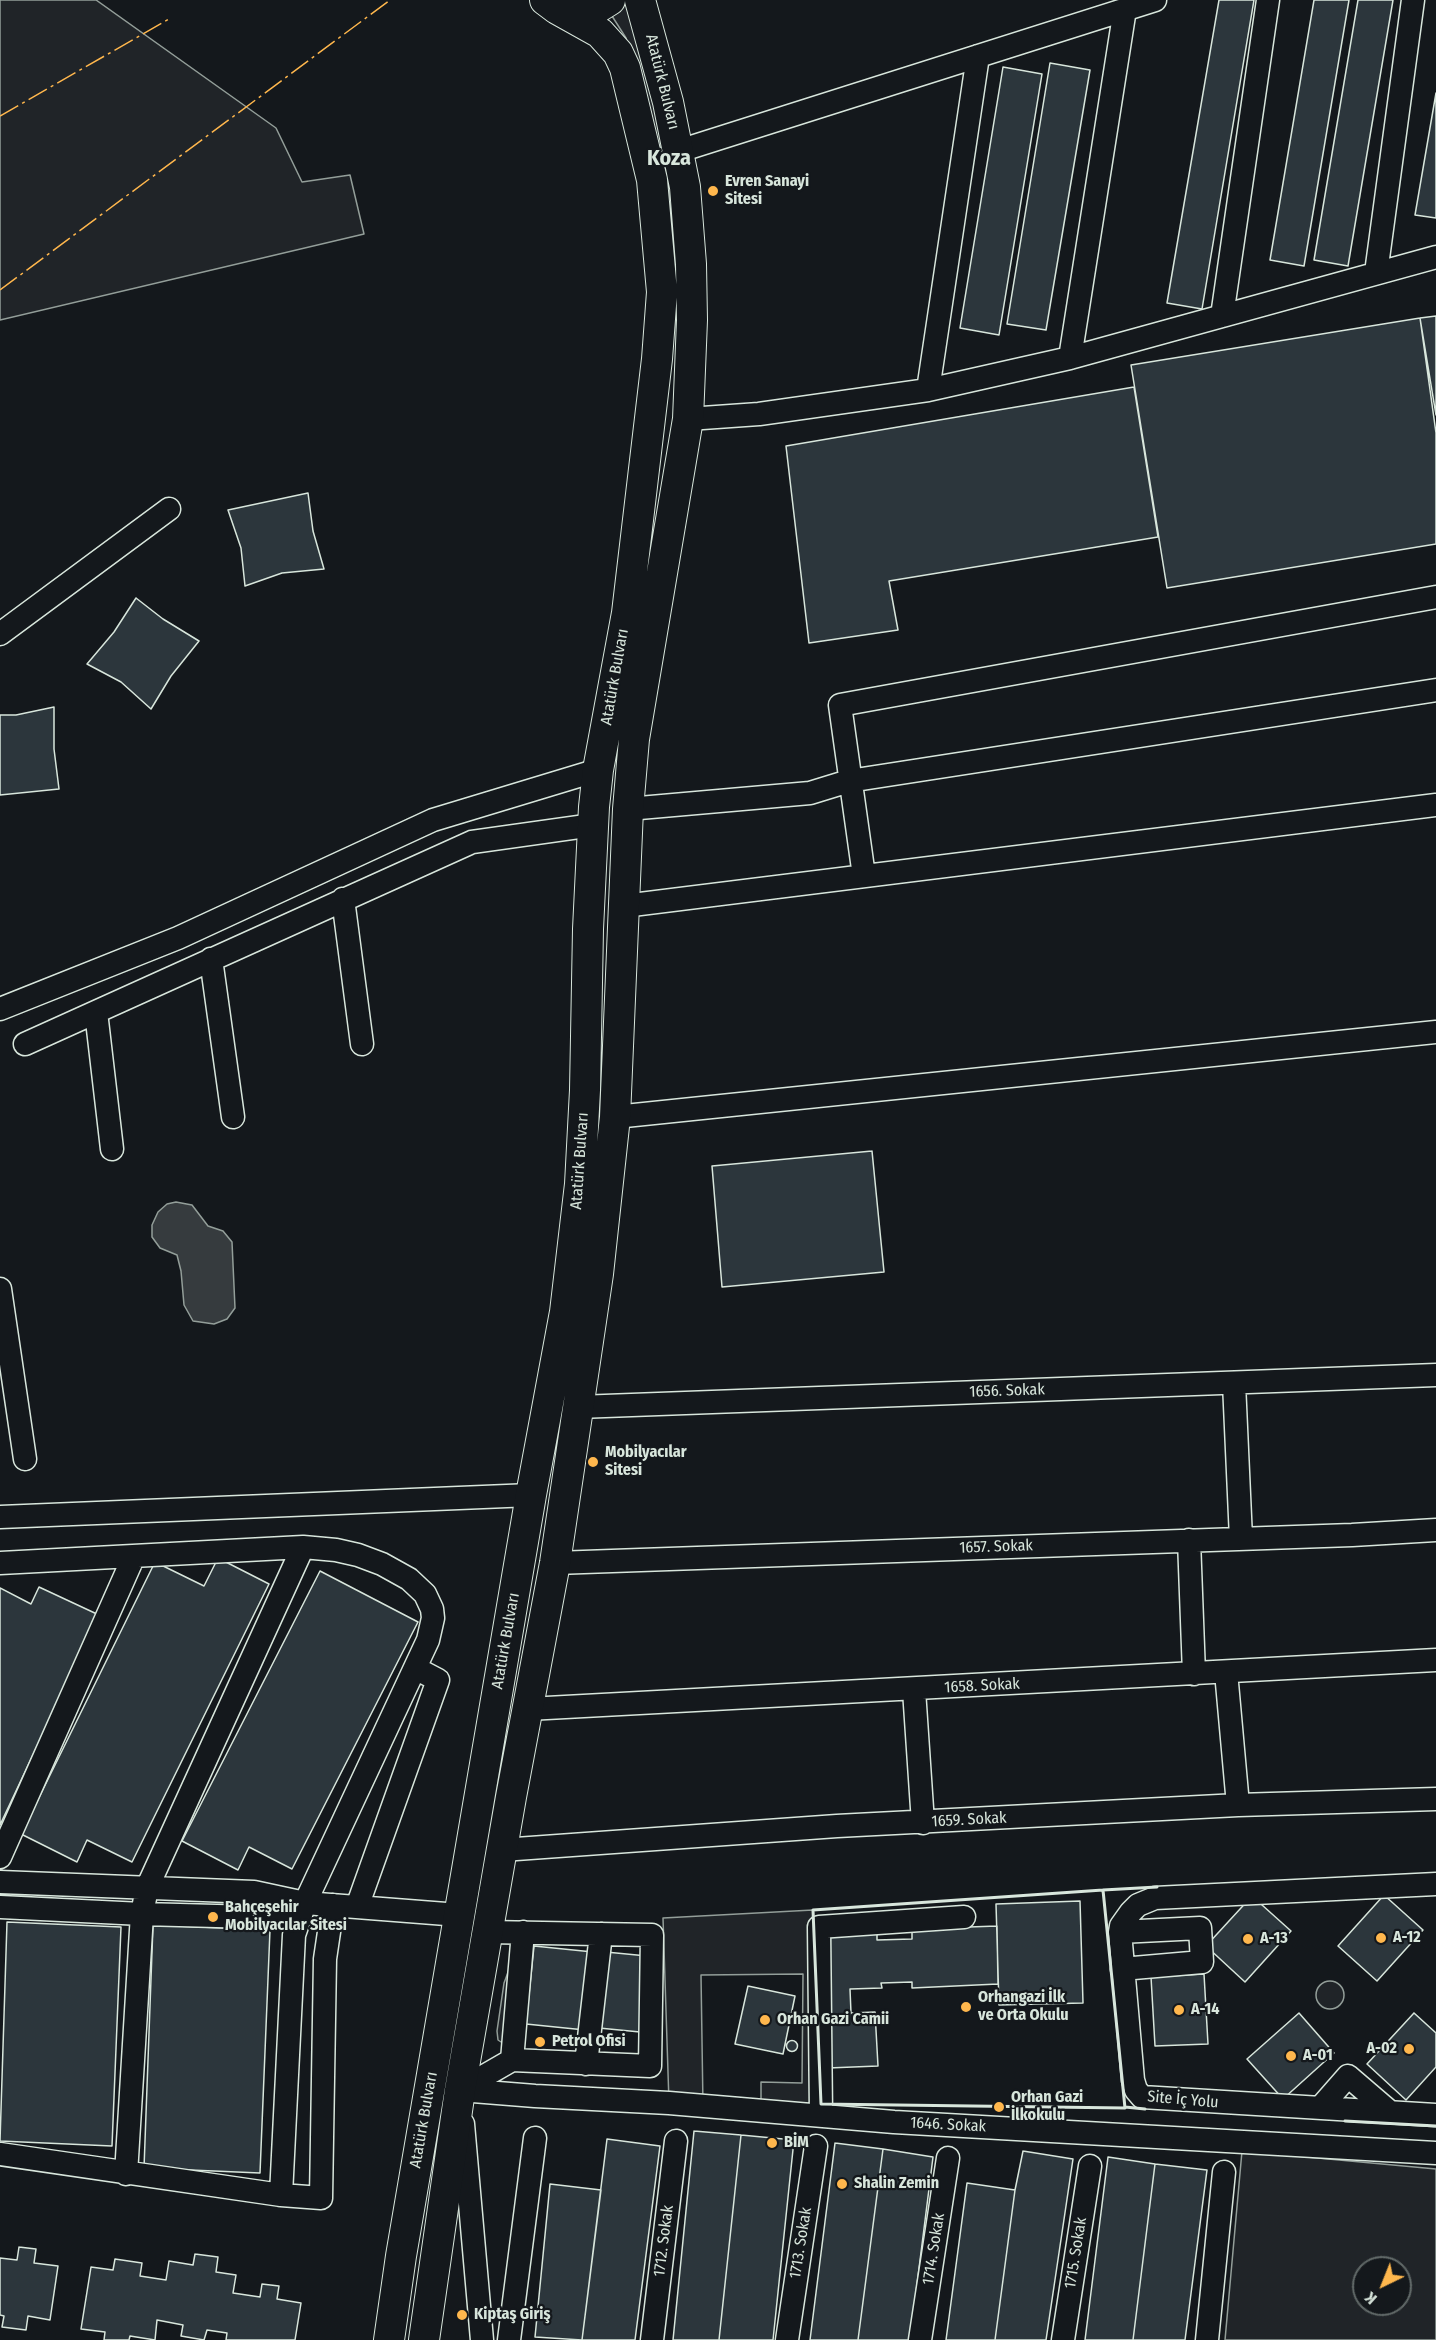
<!DOCTYPE html>
<html>
<head>
<meta charset="utf-8">
<style>
  body { margin:0 }
  #map { position:relative; width:1436px; height:2340px; overflow:hidden; background:#14181c; font-family:"Fira Sans Condensed",sans-serif }
  canvas { display:block }
  .north { position:absolute; left:1352px; top:2256px; width:60px; height:60px; box-sizing:border-box; background:#14181c; border:2px solid #626a69; border-radius:50%; rotate:223deg; font-size:16px; font-weight:700; line-height:24px; text-align:center; color:#d8e6dc }
  .north::after { content:''; display:block; margin:auto; width:21px; height:27px; background:#ffb74d; clip-path:polygon(50% 0,100% 100%,50% 72%,0 100%) }
</style>
</head>
<body>
<div id="map">
<canvas width="1436" height="2340"></canvas>
<div class="north">K</div>
</div>
<script>
const g = document.querySelector('canvas').getContext('2d');
g.lineJoin = 'round';
function fillPath(path, color) { g.fillStyle = color; g.fill(path, 'evenodd'); }
const poly = rows => new Path2D(rows.map(r => 'M' + r).join(''));
function stroke(path, color, width, dash) { g.strokeStyle = color; g.lineWidth = width; g.lineCap = dash ? 'butt' : 'round'; g.setLineDash(dash || []); g.stroke(path); }
function drawText(font, color, halo, rows, align = 'center') {
  g.font = font + ' "Fira Sans Condensed",sans-serif'; g.lineWidth = 4.5; g.setLineDash([]); g.textBaseline = 'middle'; g.strokeStyle = halo; g.fillStyle = color; for (const [text, x, y, turn = 0] of rows) {
    g.save(); g.translate(x, y); g.rotate((+turn || 0) * Math.PI / 180); g.textAlign = isNaN(turn) ? turn : align; if (halo) g.strokeText(text, 0, 0); g.fillText(text, 0, 0); g.restore();
  }
}
const green = poly([
  [0,0,96,0,276,128,302,182,350,175,364,234,0,320,0,0],
  [627,3,666,143,678,228,671,229,626,38,612,16,627,3],
  [813,1910,821,2115,761,2111,761,2082,802,2083,803,1974,701,1975,703,2106,669,2103,663,1918,813,1910],
  [510,1967,504,2042,501,2042,498,2040,497,2031,504,1983,510,1967],
  '1316 1995a14 14 0 1 1 28 0a14 14 0 1 1-28 0Z',
  [1242,2151,1436,2169,1436,2340,1225,2340,1242,2151],
  [1364,2268,1400,2268,1400,2304,1364,2304,1364,2268]
]);
fillPath(green, '#202428');
stroke(green, '#939e99', 1.5);
const water = poly([
  [176,1202,192,1205,208,1226,223,1231,232,1242,235,1308,227,1319,214,1324,193,1321,184,1305,181,1271,177,1255,160,1248,152,1237,152,1225,158,1212,167,1204,176,1202]
]);
fillPath(water, '#363b3e');
stroke(water, '#939e99', 1.5);
const building = poly([
  [1219,0,1254,0,1202,309,1167,303,1219,0],
  [1314,0,1349,0,1304,266,1270,260,1314,0],
  [1358,0,1393,0,1348,266,1314,260,1358,0],
  [1050,63,1090,70,1046,330,1007,324,1050,63],
  [1003,67,1042,74,999,335,960,328,1003,67],
  [1436,93,1436,218,1415,215,1436,93],
  [1436,316,1436,415,1420,318,1436,316],
  [1420,318,1436,433,1436,544,1167,588,1131,365,1420,318],
  [1134,387,1158,537,889,581,898,630,809,643,786,446,1134,387],
  [308,493,313,531,324,569,282,573,245,586,241,548,228,510,308,493],
  [136,598,163,619,199,641,171,676,151,709,121,682,87,664,114,632,136,598],
  [54,707,54,749,59,789,0,795,0,715,16,715,54,707],
  [872,1151,884,1272,722,1287,712,1166,872,1151],
  [218,1558,269,1584,132,1862,87,1840,77,1862,21,1834,155,1562,204,1586,218,1558],
  [320,1571,418,1622,292,1869,249,1847,238,1870,182,1841,320,1571],
  [39,1587,99,1615,0,1825,0,1588,31,1604,39,1587],
  [1384,1895,1423,1930,1377,1981,1338,1946,1384,1895],
  [1252,1896,1291,1931,1245,1982,1206,1946,1252,1896],
  [1080,1901,1083,2003,999,2005,996,1904,1080,1901],
  [7,1922,121,1927,112,2146,0,2141,7,1922],
  [153,1925,270,1930,260,2173,144,2168,153,1925],
  [997,1926,998,1984,912,1988,912,1982,881,1983,882,1988,850,1989,851,2013,875,2012,878,2066,828,2068,822,1935,877,1933,877,1940,912,1939,912,1929,997,1926],
  [534,1946,593,1952,585,2030,526,2024,534,1946],
  [606,1952,647,1956,640,2032,599,2028,606,1952],
  [1204,1974,1208,2044,1155,2046,1151,1977,1204,1974],
  [748,1986,795,1996,783,2054,735,2044,748,1986],
  [1299,2013,1334,2053,1283,2099,1247,2059,1299,2013],
  [1414,2013,1436,2033,1436,2067,1406,2100,1367,2064,1414,2013],
  '786.5 2046a5.5 5.5 0 1 1 11 0a5.5 5.5 0 1 1-11 0Z',
  [694,2131,741,2135,719,2340,673,2340,694,2131],
  [741,2135,794,2140,773,2340,719,2340,741,2135],
  [607,2139,660,2146,635,2340,582,2340,607,2139],
  [835,2143,883,2149,858,2340,810,2340,835,2143],
  [883,2149,933,2157,910,2340,858,2340,883,2149],
  [1023,2151,1073,2159,1046,2340,995,2340,1015,2190,1023,2151],
  [1108,2157,1155,2164,1133,2340,1085,2340,1108,2157],
  [1155,2164,1207,2170,1185,2340,1133,2340,1155,2164],
  [967,2183,1015,2190,995,2340,946,2340,967,2183],
  [550,2184,601,2190,582,2340,535,2337,550,2184],
  [19,2247,36,2249,34,2263,58,2266,50,2320,28,2316,26,2330,2,2327,4,2316,0,2315,0,2258,17,2260,19,2247],
  [195,2254,218,2257,216,2272,236,2275,233,2293,260,2297,262,2284,279,2286,277,2299,301,2303,295,2340,226,2340,227,2333,207,2330,204,2340,181,2336,183,2325,157,2320,155,2340,130,2336,129,2340,104,2340,105,2332,81,2329,91,2267,113,2270,115,2259,142,2263,140,2276,166,2280,169,2261,193,2265,195,2254]
]);
fillPath(building, '#2c363c');
stroke(building, '#d8e6dc', 1.5);
const minor = poly([
  [679,151,1155,0],
  [1376,273,1413,0],
  [1222,316,1268,0],
  [1070,358,1125,9],
  [928,390,978,56],
  [688,419,759,414,928,390,1070,358,1436,257],
  [0,634,169,509],
  [628,809,810,793,849,781,1436,690],
  [864,876,840,705,1436,597],
  [343,899,362,1044],
  [624,906,1436,805],
  [211,959,233,1117],
  [0,1009,178,938,433,820,598,770],
  [96,1012,112,1149],
  [25,1044,472,842,593,825],
  [615,1117,1436,1032],
  [0,1289,25,1459],
  [1234,1383,1241,1539],
  [578,1407,1436,1375],
  [0,1517,531,1495],
  [1189,1540,1194,1674],
  [0,1563,303,1547,336,1550,358,1555,382,1564,409,1579,425,1594,432,1609,433,1618,428,1640,305,1903,294,1935,281,2195],
  [555,1563,1352,1535,1436,1530],
  [1226,1672,1238,1805],
  [914,1690,923,1823],
  [528,1709,1436,1660],
  [502,1850,837,1826,1238,1805,1436,1799],
  [0,1857,134,1556],
  [0,1882,254,1892,305,1903,459,1915],
  [1436,1884,1155,1898,1138,1905,1131,1912,1121,1926,1120,1932,1133,2080,1136,2090,1142,2097,1436,2115],
  [0,1907,142,1914,254,1917,300,1905],
  [357,1907,438,1680,415,1668],
  [1120,1932,1200,1928,1202,1962,1122,1969],
  [512,2060,523,1932],
  [586,2064,601,1934],
  [460,2090,535,2096,669,2103,894,2122,1436,2153],
  [460,2090,512,2060,650,2066,652,1935,488,1932],
  [1320,2108,1348,2076,1390,2112],
  [821,2115,819,1927,964,1917],
  [463,2124,482,2340],
  [0,2154,281,2195,321,2198,325,1959,333,1905],
  [126,2174,142,1914,147,1888,303,1547],
  [509,2340,535,2138],
  [652,2340,676,2141],
  [787,2340,816,2146],
  [920,2340,948,2158],
  [1063,2340,1090,2166],
  [1207,2340,1224,2172]
]);
const major = poly([
  [560,10,581,13,594,10,610,0],
  [389,2340,401,2256,531,1495,565,1312,580,1184,585,1090,588,929,594,807,598,770,627,613,657,359,662,292,652,180,625,68,618,53,600,33,557,9,545,0],
  [424,2340,460,2090,511,1797,555,1563,598,1274,615,1117,628,809,634,739,688,419,692,320,691,264,685,187,668,102,640,0]
]);
stroke(minor, '#d8e6dc', 25);
stroke(major, '#d8e6dc', 32);
stroke(minor, '#14181c', 22);
stroke(major, '#14181c', 30);
stroke(poly([
  [1103,1890,1125,2108,821,2104,813,1910,1103,1890],
  [1103,1892,1103,1890,1157,1887],
  [1125,2107,1145,2109],
  [1345,2121,1436,2126]
]), '#d8e6dc', 3);
stroke(poly([
  [0,116,169,19],
  [0,290,390,0]
]), '#ffb74d', 1.5, [21, 4.5, 3, 4.5]);
for (const [x, y, r, color] of [
  [713,191,6,"#ffb74d"],
  [593,1462,6,"#ffb74d"],
  [213,1917,6,"#ffb74d"],
  [1381,1938,6,"#ffb74d"],
  [1248,1939,6,"#ffb74d"],
  [966,2007,6,"#ffb74d"],
  [1179,2010,6,"#ffb74d"],
  [765,2020,6,"#ffb74d"],
  [540,2042,6,"#ffb74d"],
  [1409,2049,6,"#ffb74d"],
  [1291,2056,6,"#ffb74d"],
  [999,2107,6,"#ffb74d"],
  [772,2143,6,"#ffb74d"],
  [842,2184,6,"#ffb74d"],
  [462,2315,6,"#ffb74d"]
]) { const dot = new Path2D(); dot.arc(x, y, r, 0, 2 * Math.PI); g.fillStyle = color; g.fill(dot); stroke(dot, '#14181c', 2); }
drawText('16px', '#d8e6dc', '#14181c', [
  ["Atatürk Bulvarı",662,82,76],
  ["Atatürk Bulvarı",615,677,-80],
  ["Atatürk Bulvarı",580,1161,-86],
  ["1656. Sokak",1007,1391,-2],
  ["1657. Sokak",996,1547,-2],
  ["Atatürk Bulvarı",506,1641,-80],
  ["1658. Sokak",982,1686,-3],
  ["1659. Sokak",969,1820,-3],
  ["Site İç Yolu",1183,2100,5],
  ["Atatürk Bulvarı",424,2120,-80],
  ["1646. Sokak",948,2125,3],
  ["1712. Sokak",664,2241,-83],
  ["1713. Sokak",801,2243,-81],
  ["1714. Sokak",934,2249,-81],
  ["1715. Sokak",1076,2253,-81]
]);
drawText('bold 16px', '#d8e6dc', '#14181c', [
  ["Evren Sanayi",725,182],
  ["Sitesi",725,200],
  ["Mobilyacılar",605,1453],
  ["Sitesi",605,1471],
  ["Bahçeşehir",225,1908],
  ["Mobilyacılar Sitesi",225,1926],
  ["A-12",1393,1938],
  ["A-13",1260,1939],
  ["Orhangazi İlk",978,1998],
  ["ve Orta Okulu",978,2016],
  ["A-14",1191,2010],
  ["Orhan Gazi Camii",777,2020],
  ["Petrol Ofisi",552,2042],
  ["A-02",1397,2049,"right"],
  ["A-01",1303,2056],
  ["Orhan Gazi",1011,2098],
  ["İlkokulu",1011,2116],
  ["BİM",784,2143],
  ["Shalin Zemin",854,2184],
  ["Kiptaş Giriş",474,2315]
], 'left');
drawText('bold 22px', '#d8e6dc', '#14181c', [
  ["Koza",669,159]
]);
</script>
</body>
</html>
